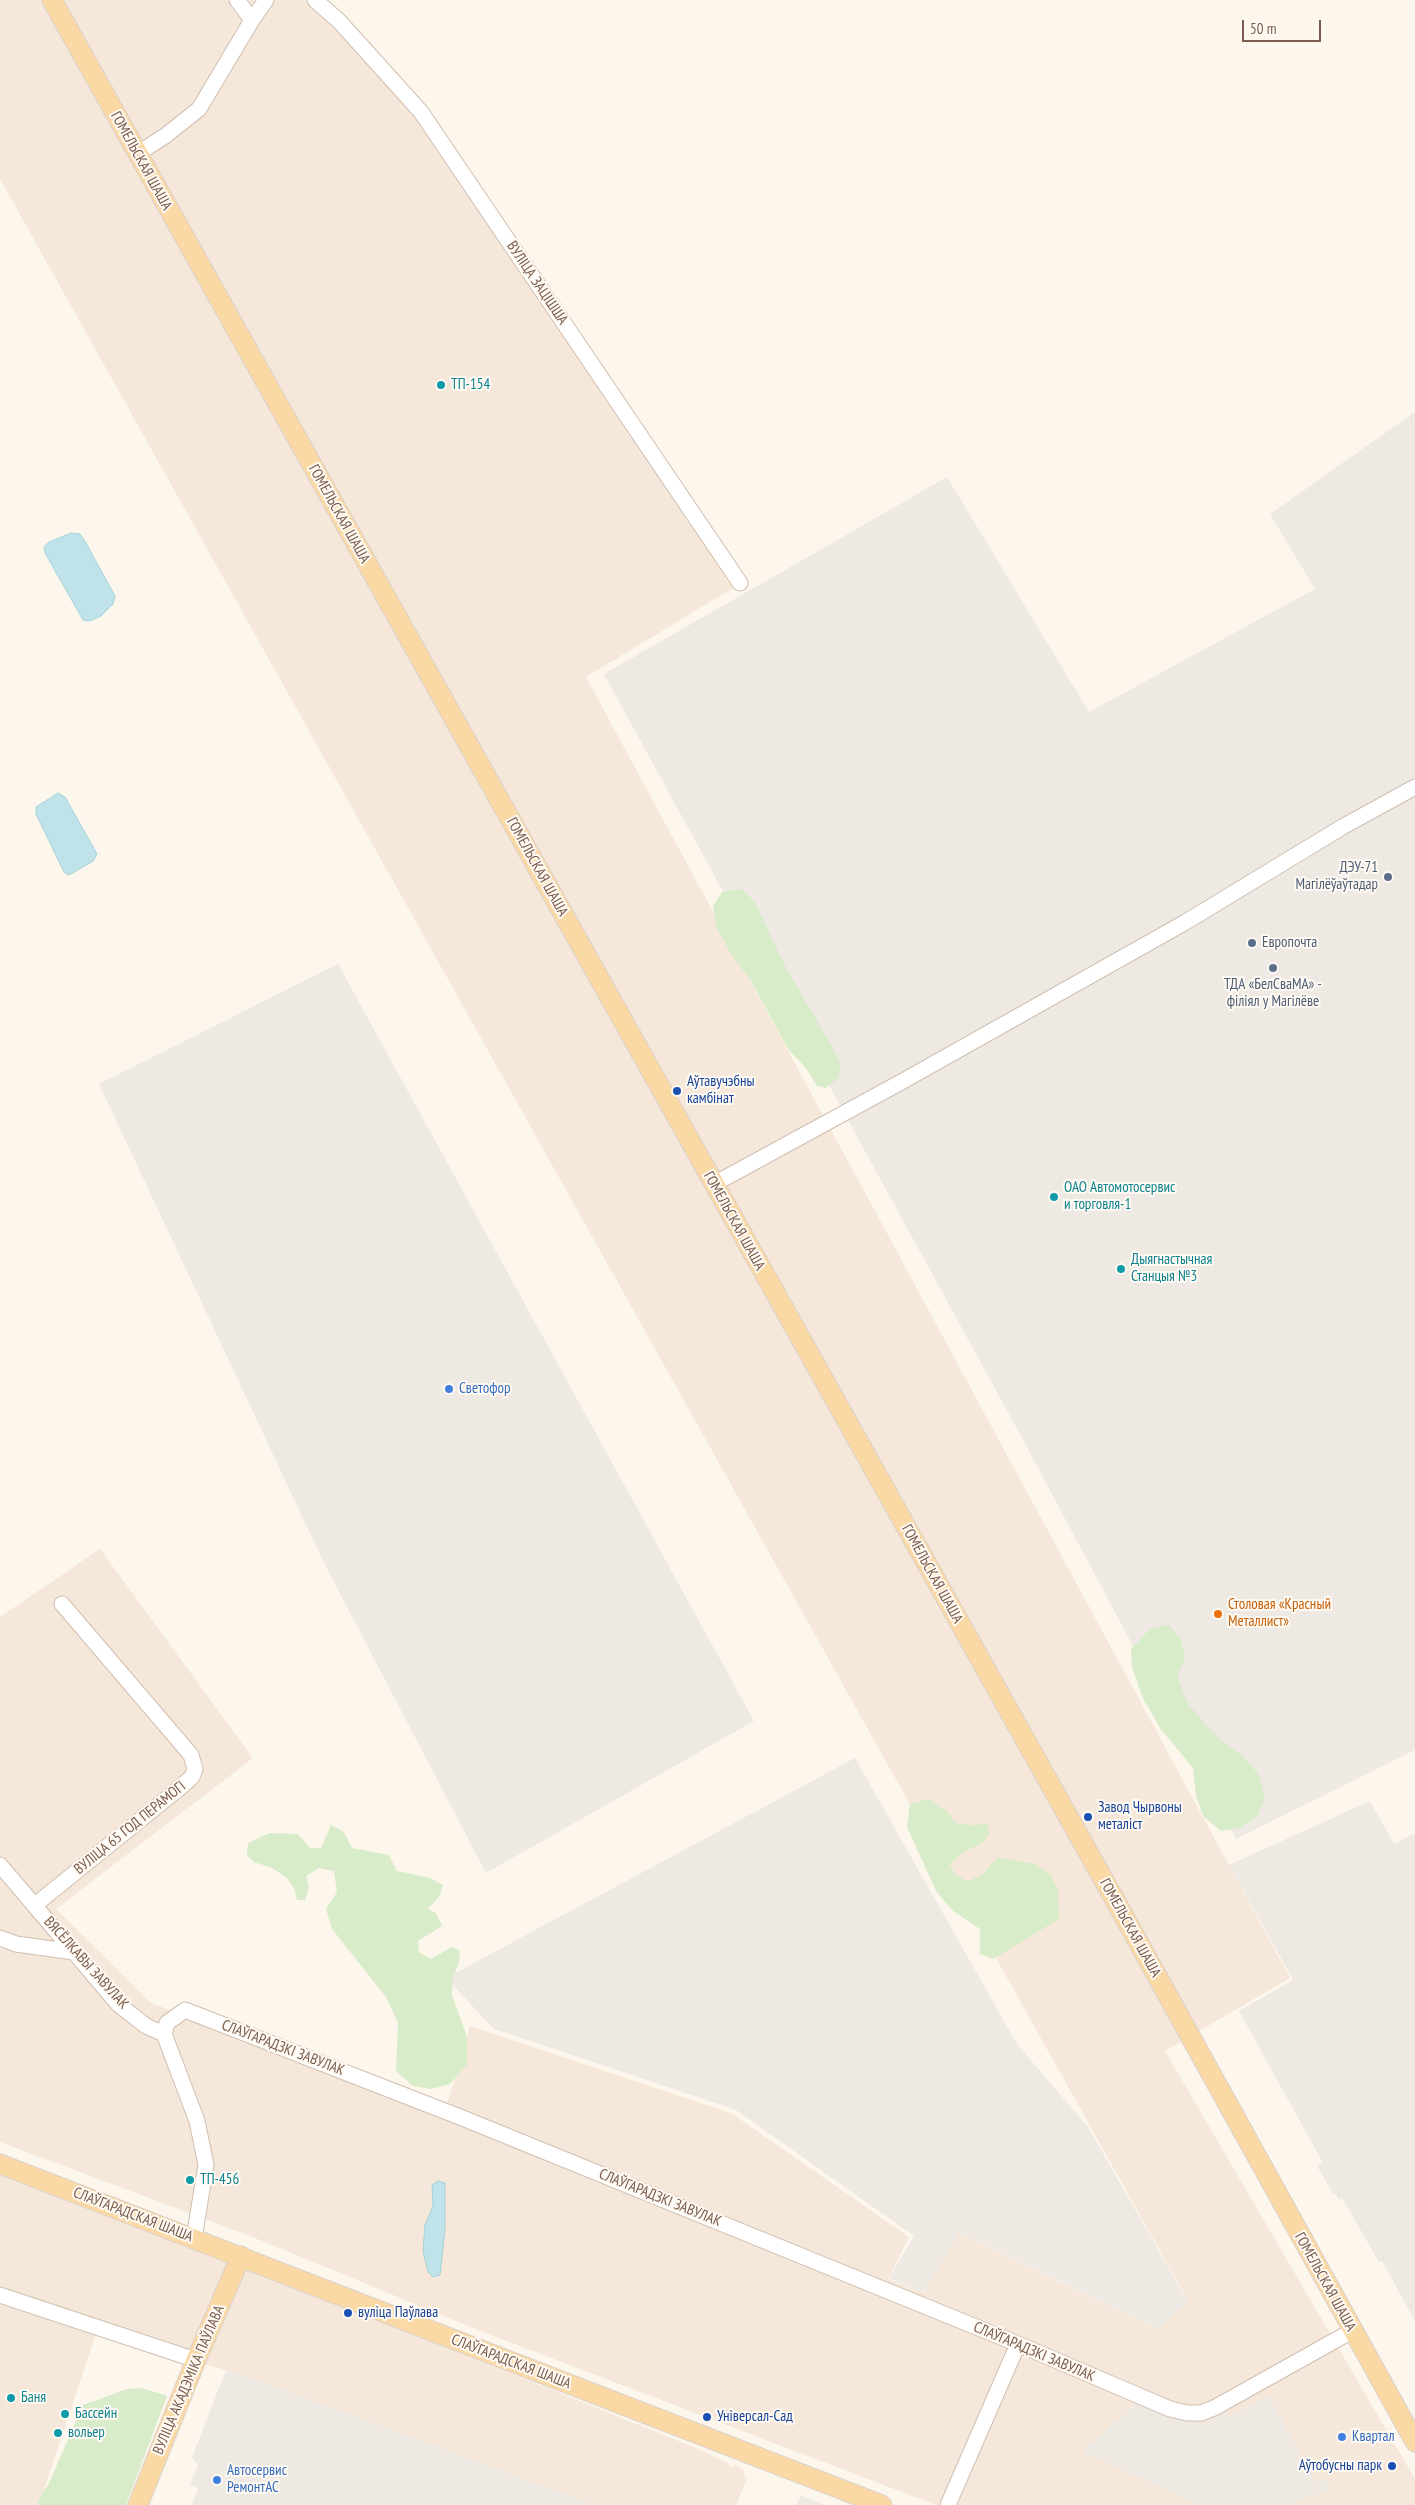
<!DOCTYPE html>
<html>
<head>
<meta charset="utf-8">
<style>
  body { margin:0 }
  #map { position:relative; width:1415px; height:2505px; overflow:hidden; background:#fdf6ec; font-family:"PT Sans Narrow",sans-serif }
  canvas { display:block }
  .scale { position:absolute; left:1242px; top:20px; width:79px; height:22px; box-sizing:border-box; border:2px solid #7a5c4d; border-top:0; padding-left:6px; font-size:15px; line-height:18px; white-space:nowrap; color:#7a5c4d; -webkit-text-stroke:4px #fffaf3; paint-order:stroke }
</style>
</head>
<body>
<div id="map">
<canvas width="1415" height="2505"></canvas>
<div class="scale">50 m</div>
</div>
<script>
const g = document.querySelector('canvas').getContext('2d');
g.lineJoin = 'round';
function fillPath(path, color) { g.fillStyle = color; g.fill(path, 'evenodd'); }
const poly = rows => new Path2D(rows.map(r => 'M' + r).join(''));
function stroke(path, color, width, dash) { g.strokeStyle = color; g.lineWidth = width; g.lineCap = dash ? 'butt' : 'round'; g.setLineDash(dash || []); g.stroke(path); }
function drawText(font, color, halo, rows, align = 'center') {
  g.font = font + ' "PT Sans Narrow",sans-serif'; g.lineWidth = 4; g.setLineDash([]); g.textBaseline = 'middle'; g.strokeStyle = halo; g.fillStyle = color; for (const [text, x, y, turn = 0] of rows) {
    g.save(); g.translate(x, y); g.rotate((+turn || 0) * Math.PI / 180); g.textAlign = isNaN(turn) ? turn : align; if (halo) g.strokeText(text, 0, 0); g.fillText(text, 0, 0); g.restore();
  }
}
fillPath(poly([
  [0,0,307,0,419,119,733,588,586,677,1290,1978,1165,2051,1415,2479,1415,2505,936,2505,478,2330,250,2236,0,2142,0,1617,100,1549,253,1758,56,1909,151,2003,445,2112,470,2026,731,2113,909,2237,888,2279,923,2293,959,2233,1157,2329,1188,2301,0,179],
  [0,2172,169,2235,696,2448,728,2463,729,2466,733,2467,735,2465,743,2469,746,2481,736,2505,594,2505,226,2370,96,2334,39,2505,0,2505]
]), '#f5e8da');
fillPath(poly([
  [1415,412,1415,1750,1236,1839,1022,1438,604,674,947,477,1089,712,1315,589,1270,514],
  [338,964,754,1721,486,1873,324,1563,99,1084],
  [855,1758,1017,2044,1088,2127,1188,2302,1158,2329,960,2233,923,2293,889,2278,914,2236,736,2110,494,2029,446,1978],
  [1370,1801,1394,1844,1415,1833,1415,2321,1382,2261,1379,2262,1342,2198,1339,2200,1336,2194,1334,2195,1317,2166,1323,2163,1239,2011,1293,1980,1229,1865],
  [226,2370,303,2397,594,2505,192,2505,198,2488,190,2485,198,2465,192,2457],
  [1269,2396,1316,2483,1326,2478,1331,2488,1311,2499,1315,2493,1291,2505,1199,2505,1082,2451,1137,2403,1173,2418,1206,2423,1225,2413,1228,2417],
  [801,2495,825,2505,797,2505]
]), '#efe9e4');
fillPath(poly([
  [741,889,755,902,783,962,840,1061,839,1077,826,1088,817,1086,805,1067,788,1049,751,981,733,957,717,929,713,906,722,892],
  [1169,1625,1181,1640,1185,1659,1177,1676,1187,1702,1204,1723,1223,1742,1241,1754,1258,1774,1265,1797,1258,1815,1242,1827,1221,1831,1203,1816,1196,1796,1193,1768,1160,1728,1143,1698,1132,1668,1131,1649,1151,1628],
  [928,1799,947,1811,956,1823,973,1825,988,1824,989,1833,985,1841,961,1854,950,1865,956,1875,968,1882,984,1873,998,1857,1035,1864,1050,1874,1058,1891,1059,1919,993,1959,980,1954,980,1929,953,1911,936,1891,907,1827,910,1804],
  [331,1825,344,1832,352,1848,389,1855,397,1871,430,1878,443,1885,439,1897,428,1909,436,1913,442,1926,418,1941,419,1952,431,1959,452,1947,460,1951,459,1962,453,1977,452,1995,467,2037,467,2064,450,2084,431,2089,413,2086,396,2071,398,2023,386,1997,332,1929,326,1909,337,1892,334,1871,319,1868,306,1876,309,1887,305,1900,297,1900,294,1888,287,1878,272,1868,254,1862,247,1855,248,1843,270,1833,298,1834,310,1848,321,1848],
  [142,2388,167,2396,126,2505,38,2505,38,2500,49,2483,83,2405,127,2389]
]), '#d8ecc9');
const water = poly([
  [71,533,80,534,86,543,115,596,113,604,101,616,90,621,83,620,45,553,44,547,49,542,71,533],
  [58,793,65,797,97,854,93,861,69,875,64,872,36,814,36,807,58,793],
  [438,2181,445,2183,445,2229,440,2275,433,2277,428,2272,423,2251,425,2225,433,2206,432,2185,438,2181]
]);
fillPath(water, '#bfe3e8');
stroke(water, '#a5d3da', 1);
const minor = poly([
  [237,0,252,20],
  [315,0,339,21,421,112,740,583],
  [137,154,165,136,199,109,252,20,266,0],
  [714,1184,903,1081,1184,923,1344,826,1415,787],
  [0,1865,118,2004,146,2026,164,2034],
  [35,1905,177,1790,192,1777,195,1769,191,1755,62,1604],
  [0,1938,16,1944,74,1952],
  [194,2238,206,2165,197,2121,164,2034,167,2023,185,2010,460,2117,1018,2344,1170,2409,1187,2413,1201,2413,1214,2408,1352,2331],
  [0,2295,196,2360],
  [948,2505,1018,2344]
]);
const major = poly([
  [52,0,1116,1902,1415,2442],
  [0,2164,882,2505],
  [138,2505,196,2360,241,2256]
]);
stroke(minor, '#d1beb0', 17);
stroke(major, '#dad1cd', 21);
stroke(minor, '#fff', 15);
stroke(major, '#fbd9a5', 19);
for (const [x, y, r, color] of [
  [441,385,5,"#0f9aa8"],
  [1388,877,5,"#5c6f8a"],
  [1252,943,5,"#5c6f8a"],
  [1273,968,5,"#5c6f8a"],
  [677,1091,5,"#1a4fb4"],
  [1054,1197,5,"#0f9aa8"],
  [1121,1269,5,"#0f9aa8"],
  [449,1389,5,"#3f7fe0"],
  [1218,1614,5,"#e8710a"],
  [1088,1817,5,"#1a4fb4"],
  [190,2180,5,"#0f9aa8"],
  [348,2313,5,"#1a4fb4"],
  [11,2398,5,"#0f9aa8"],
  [65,2414,5,"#0f9aa8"],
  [707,2417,5,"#1a4fb4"],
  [58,2433,5,"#0f9aa8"],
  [1342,2437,5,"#3f7fe0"],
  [1392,2466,5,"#1a4fb4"],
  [217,2480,5,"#3f7fe0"]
]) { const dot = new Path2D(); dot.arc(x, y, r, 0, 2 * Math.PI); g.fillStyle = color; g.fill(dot); stroke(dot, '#fffaf3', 2); }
drawText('15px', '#7a5c4d', '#fffaf3', [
  ["ГОМЕЛЬСКАЯ ШАША",141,161,61],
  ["ВУЛІЦА ЗАЦІШША",537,283,56],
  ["ГОМЕЛЬСКАЯ ШАША",339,514,61],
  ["ГОМЕЛЬСКАЯ ШАША",537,867,61],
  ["ГОМЕЛЬСКАЯ ШАША",734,1221,61],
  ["ГОМЕЛЬСКАЯ ШАША",932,1574,61],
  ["ВУЛІЦА 65 ГОД ПЕРАМОГІ",130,1828,-39],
  ["ГОМЕЛЬСКАЯ ШАША",1130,1928,61],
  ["ВЯСЁЛКАВЫ ЗАВУЛАК",86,1963,48],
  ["СЛАЎГАРАДЗКІ ЗАВУЛАК",283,2048,21],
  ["СЛАЎГАРАДЗКІ ЗАВУЛАК",660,2198,22],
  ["СЛАЎГАРАДСКАЯ ШАША",133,2215,21],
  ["ГОМЕЛЬСКАЯ ШАША",1325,2282,61],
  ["СЛАЎГАРАДЗКІ ЗАВУЛАК",1034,2352,23],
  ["СЛАЎГАРАДСКАЯ ШАША",511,2362,21],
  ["ВУЛІЦА АКАДЭМІКА ПАЎЛАВА",189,2380,-67]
]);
drawText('15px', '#0d838f', '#fffaf3', [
  ["ТП-154",451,385],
  ["ОАО Автомотосервис",1064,1188],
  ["и торговля-1",1064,1205],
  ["Дыягнастычная",1131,1260],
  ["Станцыя №3",1131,1277],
  ["ТП-456",200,2180],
  ["Баня",21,2398],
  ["Бассейн",75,2414],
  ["вольер",68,2433]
], 'left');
drawText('15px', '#4e5e75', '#fffaf3', [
  ["ДЭУ-71",1378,868],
  ["Магілёўаўтадар",1378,885],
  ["Европочта",1262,943,"left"],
  ["ТДА «БелСваМА» -",1273,985,"center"],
  ["філіял у Магілёве",1273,1002,"center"]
], 'right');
drawText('15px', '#164399', '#fffaf3', [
  ["Аўтавучэбны",687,1082],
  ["камбінат",687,1099],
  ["Завод Чырвоны",1098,1808],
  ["металіст",1098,1825],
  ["вуліца Паўлава",358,2313],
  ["Універсал-Сад",717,2417],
  ["Аўтобусны парк",1382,2466,"right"]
], 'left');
drawText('15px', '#366cbe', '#fffaf3', [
  ["Светофор",459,1389],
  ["Квартал",1352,2437],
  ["Автосервис",227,2471],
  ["РемонтАС",227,2488]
], 'left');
drawText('15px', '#c56008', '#fffaf3', [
  ["Столовая «Красный",1228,1605],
  ["Металлист»",1228,1622]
], 'left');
</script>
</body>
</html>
